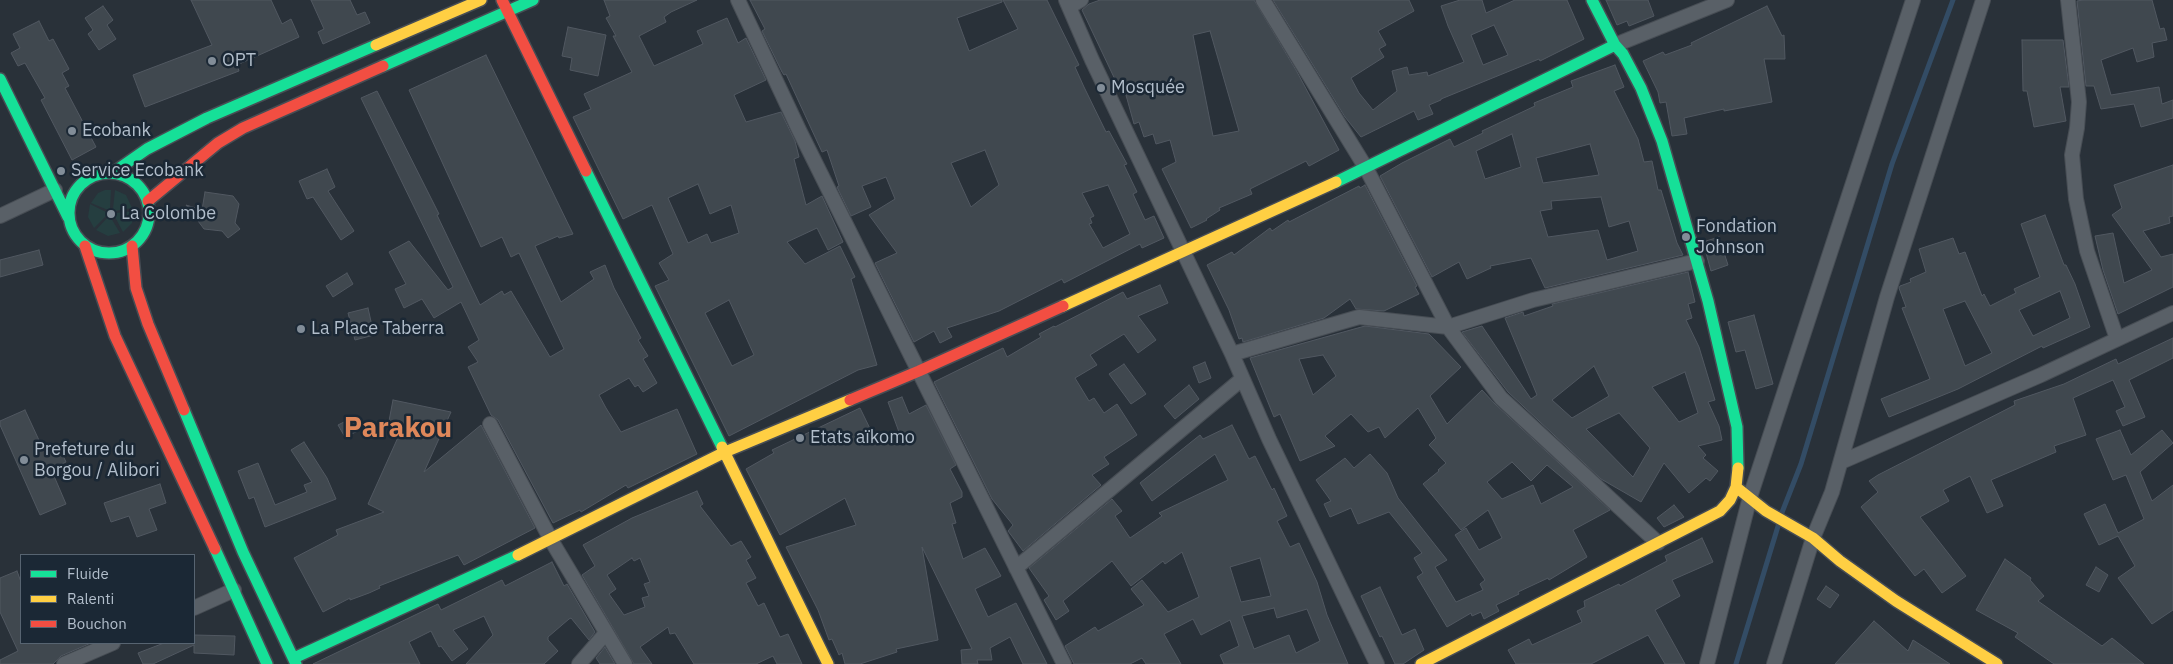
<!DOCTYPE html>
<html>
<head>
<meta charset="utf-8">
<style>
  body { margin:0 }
  #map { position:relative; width:2173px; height:664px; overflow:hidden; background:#293139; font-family:"IBM Plex Sans",sans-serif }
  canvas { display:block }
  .legend { position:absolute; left:20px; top:554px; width:175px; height:90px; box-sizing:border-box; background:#1b2835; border:1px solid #576471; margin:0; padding:6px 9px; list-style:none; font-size:15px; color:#b2becb }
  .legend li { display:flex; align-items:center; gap:10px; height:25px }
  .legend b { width:25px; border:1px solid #576471 }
</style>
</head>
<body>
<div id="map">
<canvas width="2173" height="664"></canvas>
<ul class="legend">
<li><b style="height:6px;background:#16e098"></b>Fluide</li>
<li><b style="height:6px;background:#ffcf43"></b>Ralenti</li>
<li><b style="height:6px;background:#f24e42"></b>Bouchon</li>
</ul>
</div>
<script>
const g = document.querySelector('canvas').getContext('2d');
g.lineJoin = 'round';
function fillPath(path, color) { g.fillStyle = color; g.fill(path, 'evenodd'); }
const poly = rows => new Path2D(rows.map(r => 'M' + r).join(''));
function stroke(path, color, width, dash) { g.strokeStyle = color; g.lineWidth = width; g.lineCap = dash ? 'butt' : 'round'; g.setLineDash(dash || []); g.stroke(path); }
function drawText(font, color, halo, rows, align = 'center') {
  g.font = font + ' "IBM Plex Sans",sans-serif'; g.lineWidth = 5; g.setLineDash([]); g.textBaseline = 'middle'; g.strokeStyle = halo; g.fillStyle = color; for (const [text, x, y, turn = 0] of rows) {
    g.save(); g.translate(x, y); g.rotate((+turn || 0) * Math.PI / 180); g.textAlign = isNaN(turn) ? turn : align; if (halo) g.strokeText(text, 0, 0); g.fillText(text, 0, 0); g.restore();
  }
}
fillPath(poly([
  [105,190,111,190,110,208,108,210,91,203,98,193],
  [115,190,126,195,132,208,115,211,113,209],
  [90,204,106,212,106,216,94,228,88,217],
  [134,211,132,223,123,232,115,217,116,213],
  [108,217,111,218,120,233,108,236,96,230]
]), '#253e40');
stroke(poly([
  [1781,515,1801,464,1892,164,1953,0],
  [1736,664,1779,523]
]), '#334c65', 5);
const building = poly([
  [191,0,271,0,282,24,291,19,299,37,237,65,239,71,145,107,133,75,212,45,191,0],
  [311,0,350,0,357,15,365,12,370,23,323,44,318,32,324,29,311,0],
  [604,0,697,0,671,12,664,17,666,22,639,36,654,66,703,44,697,31,727,18,738,43,746,38,766,80,734,95,746,122,781,112,795,141,799,157,794,159,806,205,822,196,843,242,828,250,817,228,787,242,805,264,840,246,855,277,851,279,877,365,858,370,729,436,655,286,669,280,659,263,673,254,652,205,623,219,573,117,591,109,584,94,632,72,613,36,616,36,606,18,610,16,604,0],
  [698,184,710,214,731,205,739,233,711,243,707,234,688,243,668,198,698,184],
  [729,300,754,355,732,366,705,313,729,300],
  [750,0,1002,0,1002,2,957,18,969,51,1018,29,1003,0,1047,0,1079,65,1075,67,1084,87,1106,132,1109,131,1127,164,1124,165,1137,192,1133,194,1145,220,1154,216,1164,238,1142,248,1140,244,1064,283,1062,279,999,311,947,328,952,337,940,343,934,331,914,342,875,263,897,253,869,215,895,199,886,177,862,186,871,207,851,216,837,187,839,186,827,150,822,152,786,74,784,75,782,72,762,31,765,29,750,0],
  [985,150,999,185,971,207,951,163,985,150],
  [1108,185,1130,234,1103,248,1089,224,1092,223,1090,218,1094,216,1082,193,1108,185],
  [1100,0,1254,0,1296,70,1339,150,1309,166,1306,161,1250,189,1252,194,1219,208,1220,210,1206,219,1207,220,1191,228,1162,169,1176,162,1170,140,1156,144,1153,134,1144,137,1139,122,1134,124,1124,88,1120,90,1082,10,1089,4,1100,0],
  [1210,31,1239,131,1213,136,1193,35,1210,31],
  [1273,0,1409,0,1414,11,1378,31,1386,45,1379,49,1384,57,1351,78,1359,93,1373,110,1397,91,1392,71,1407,67,1409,75,1427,72,1428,76,1464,62,1448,26,1441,6,1460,0,1482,0,1486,13,1515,0,1567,0,1584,39,1540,61,1539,59,1441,99,1441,100,1429,105,1433,114,1418,120,1414,111,1361,137,1345,117,1273,0],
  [1494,25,1508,55,1483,65,1471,35,1494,25],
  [1606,0,1648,0,1654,16,1629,26,1627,21,1617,25,1606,0],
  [2083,0,2152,0,2160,29,2164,28,2167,40,2152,43,2154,57,2137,62,2133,48,2101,60,2111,95,2159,87,2162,104,2173,100,2173,118,2141,127,2134,104,2101,109,2094,86,2086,86,2077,1,2083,0],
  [103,6,113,20,107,25,116,39,99,50,88,34,93,30,85,18,103,6],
  [1767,6,1782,36,1784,35,1785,59,1764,59,1772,102,1724,111,1724,109,1684,118,1687,134,1672,136,1666,102,1660,103,1658,92,1643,61,1663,52,1665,55,1692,45,1691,43,1767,6],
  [39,21,49,41,53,39,69,69,62,73,69,86,65,88,96,147,72,160,41,100,45,98,25,63,18,66,11,53,20,48,13,34,39,21],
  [568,27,606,35,598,76,570,70,572,58,562,56,568,27],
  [2022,40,2063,40,2069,87,2060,87,2066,121,2034,127,2027,91,2023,91,2022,40],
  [486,55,573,234,559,238,558,236,535,246,561,302,594,279,590,272,605,265,614,288,641,338,638,340,648,356,643,359,657,383,643,392,638,385,635,387,629,378,599,395,606,408,621,432,677,409,697,454,628,488,626,485,581,512,580,510,553,523,498,420,491,415,468,367,478,362,468,347,479,340,461,302,434,318,422,299,404,308,395,289,406,284,389,252,409,241,448,290,453,287,361,98,377,91,439,214,437,215,480,305,502,291,504,295,511,291,550,357,564,349,519,253,511,257,502,237,481,247,409,90,486,55],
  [1615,65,1624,87,1614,91,1638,139,1644,162,1652,161,1658,190,1661,190,1677,243,1683,255,1545,288,1531,258,1490,266,1491,268,1467,279,1459,262,1432,277,1380,176,1402,163,1450,139,1454,147,1483,133,1482,131,1535,106,1534,103,1573,87,1571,81,1615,65],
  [1512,134,1521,167,1485,179,1476,151,1512,134],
  [1590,144,1599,175,1543,183,1536,158,1590,144],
  [1601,197,1609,227,1629,221,1638,251,1607,260,1598,230,1548,237,1540,211,1552,209,1551,201,1601,197],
  [2173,165,2173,216,2169,217,2170,223,2143,231,2161,257,2173,254,2173,287,2118,314,2103,270,2095,236,2113,233,2124,283,2152,270,2112,215,2122,208,2114,185,2173,165],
  [327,169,335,187,328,191,354,231,341,240,313,197,307,199,299,181,327,169],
  [1365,185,1417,286,1415,287,1419,294,1384,311,1356,309,1350,299,1324,318,1243,342,1242,338,1239,339,1229,310,1207,265,1232,252,1234,255,1270,228,1272,231,1288,220,1289,222,1359,186,1360,188,1365,185],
  [205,192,233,196,239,204,235,223,240,229,228,238,222,231,204,229,186,205,202,210,205,192],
  [2045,215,2064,265,2066,265,2075,284,2090,327,2043,348,2042,346,1958,389,1889,417,1881,399,1930,379,1902,308,1906,307,1899,288,1900,286,1911,282,1910,279,1926,272,1919,249,1953,238,1959,254,1965,252,1982,296,1984,294,1990,306,2016,293,2014,289,2040,277,2021,224,2045,215],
  [2060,291,2070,318,2033,336,2019,310,2060,291],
  [1965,301,1992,353,1965,366,1943,309,1965,301],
  [1719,237,1728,265,1711,271,1703,242,1719,237],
  [39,250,43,265,0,277,0,260,39,250],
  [1688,272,1695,302,1688,304,1692,318,1686,320,1699,347,1715,400,1708,402,1719,426,1722,440,1698,446,1706,455,1703,458,1718,471,1710,481,1706,478,1689,493,1664,463,1641,502,1601,479,1508,392,1462,332,1482,326,1531,399,1537,395,1505,318,1523,312,1524,316,1553,306,1552,304,1688,272],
  [1594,366,1609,396,1572,418,1552,400,1594,366],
  [1685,372,1698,413,1679,422,1652,387,1685,372],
  [1619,413,1650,448,1633,477,1586,429,1619,413],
  [347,273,353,284,333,297,326,286,347,273],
  [1160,285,1168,303,1138,316,1156,340,1138,353,1124,334,1090,355,1097,365,1075,378,1089,401,1094,398,1104,413,1117,404,1137,435,1104,457,1109,464,1092,475,1101,485,1023,551,1008,531,1013,525,992,499,934,382,1003,348,1007,357,1041,337,1039,334,1054,326,1055,327,1123,292,1127,299,1160,285],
  [368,308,374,335,355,340,348,313,368,308],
  [1754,315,1773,384,1756,389,1745,350,1736,352,1728,322,1754,315],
  [1365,326,1429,334,1461,367,1430,396,1447,424,1482,390,1495,404,1610,510,1573,530,1587,557,1549,580,1548,578,1518,592,1519,594,1496,605,1499,611,1484,619,1481,612,1472,616,1471,613,1447,627,1417,577,1423,573,1414,558,1422,553,1389,512,1358,524,1351,508,1330,517,1324,504,1331,501,1316,480,1345,458,1354,468,1370,454,1387,473,1398,498,1447,560,1435,567,1456,602,1483,590,1480,584,1485,580,1455,535,1466,528,1479,550,1502,538,1488,510,1461,530,1423,484,1439,471,1438,470,1446,463,1429,445,1436,438,1418,408,1385,438,1379,427,1368,432,1351,414,1325,436,1335,446,1300,461,1280,414,1274,417,1250,358,1365,326],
  [1323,355,1336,376,1313,395,1299,359,1323,355],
  [1512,462,1531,481,1547,465,1573,487,1541,504,1533,485,1502,499,1487,482,1512,462],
  [2173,338,2173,358,2129,380,2145,417,2123,426,2116,411,2125,407,2113,380,2073,398,2086,435,2054,446,2056,452,1991,480,2003,506,1987,513,1970,476,1943,490,1949,501,1920,517,1966,576,1942,593,1924,569,1915,576,1861,507,1878,492,1869,481,1878,475,2015,405,2014,401,2064,384,2116,359,2118,364,2173,338],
  [1205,362,1211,378,1199,383,1193,367,1205,362],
  [1124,364,1146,394,1131,404,1109,374,1124,364],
  [1189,385,1199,399,1175,419,1164,406,1189,385],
  [902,397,909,414,926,405,956,465,950,469,962,492,962,497,950,503,956,523,952,524,963,559,985,548,1001,576,975,589,988,617,1016,603,1047,664,1023,664,1010,637,990,648,992,660,977,660,978,664,962,664,961,650,972,649,922,547,938,640,896,649,897,652,860,664,845,664,842,653,839,655,832,639,829,640,818,610,786,547,856,525,845,498,780,535,746,469,774,453,772,450,860,408,878,445,899,432,888,402,902,397],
  [393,400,451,412,424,472,481,425,535,528,464,565,458,555,379,586,380,588,369,593,350,600,350,598,323,612,294,558,338,535,336,530,384,512,368,504,404,424,389,421,393,400],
  [25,410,44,451,58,445,66,462,51,469,66,504,40,515,0,425,0,421,25,410],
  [352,418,358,431,345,437,338,425,352,418],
  [1232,425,1249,459,1255,456,1272,490,1274,488,1287,516,1277,521,1290,547,1299,543,1317,582,1327,615,1348,664,1224,664,1220,655,1239,646,1230,620,1201,635,1193,619,1164,634,1181,664,1146,664,1142,658,1130,664,1074,664,1065,646,1095,627,1098,631,1144,605,1131,589,1142,580,1168,612,1199,597,1182,552,1165,564,1163,561,1131,586,1112,561,1063,601,1069,611,1056,620,1044,600,1049,596,1029,568,1112,499,1122,511,1115,516,1130,538,1162,516,1159,513,1228,480,1215,454,1152,501,1140,483,1200,435,1203,439,1232,425],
  [1260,558,1271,596,1241,602,1230,567,1260,558],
  [1274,608,1277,618,1307,609,1320,641,1296,653,1289,635,1254,649,1242,616,1274,608],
  [2120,430,2131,455,2162,430,2173,443,2140,472,2152,501,2173,485,2173,610,2152,624,2118,578,2135,566,2118,536,2099,545,2084,514,2105,504,2118,533,2144,519,2126,475,2113,480,2096,439,2120,430],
  [304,442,327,478,336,499,265,527,254,497,249,499,238,471,258,463,275,505,307,492,304,485,312,482,291,450,304,442],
  [160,484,166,503,149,509,157,530,137,537,129,516,111,522,104,503,160,484],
  [697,491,703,504,700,506,731,546,741,541,751,557,746,560,756,578,746,583,758,606,764,603,780,637,788,634,802,664,777,664,773,656,756,664,694,664,675,633,670,634,668,627,640,647,652,664,634,664,582,575,595,566,583,545,632,518,697,491],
  [632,558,634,561,640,558,650,582,644,584,649,596,642,598,645,607,624,615,609,594,616,589,607,575,632,558],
  [1674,505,1684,517,1664,527,1657,518,1674,505],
  [1702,538,1713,562,1672,580,1680,596,1655,610,1685,664,1665,664,1648,635,1591,664,1516,664,1508,650,1529,639,1532,645,1582,622,1577,611,1585,607,1584,601,1619,584,1620,586,1667,561,1665,556,1702,538],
  [2005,559,2031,578,2030,580,2044,596,2038,601,2102,646,2112,638,2144,664,2054,664,2015,637,2018,633,1976,610,2005,559],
  [552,562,564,586,567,584,595,632,589,640,571,618,569,619,548,637,548,640,558,651,544,664,466,664,493,635,484,616,453,630,468,649,452,661,441,646,439,647,431,631,409,642,420,664,313,664,438,604,441,610,502,580,505,586,552,562],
  [2096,567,2108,575,2099,592,2086,585,2096,567],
  [17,571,21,582,21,643,91,643,61,656,53,664,0,664,0,660,18,651,0,612,0,578,17,571],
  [1826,586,1839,595,1830,608,1817,599,1826,586],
  [1380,587,1402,635,1415,629,1424,650,1403,664,1395,664,1382,636,1380,637,1361,596,1380,587],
  [1874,621,1908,651,1913,640,1950,664,1835,664,1874,621],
  [194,635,235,636,234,655,194,653,194,645,153,664,143,664,138,653,164,643,194,643,194,635],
  [605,647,615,664,600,664,596,658,605,647]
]);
fillPath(building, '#40484f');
stroke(building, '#515861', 1);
const street = poly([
  [738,0,799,130,1064,664],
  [1066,0,1092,60,1232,354,1269,439,1377,664],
  [1263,0,1366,168,1448,327,1501,398,1658,543],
  [2068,0,2079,102,2077,128,2072,155,2076,199,2087,251,2117,339],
  [1069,7,1081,0],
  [1615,45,1727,0],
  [0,216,55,190],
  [1232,354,1359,317,1448,327,1533,300,1697,261],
  [490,424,551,540,625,664],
  [1841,462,2041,375,2173,313],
  [1016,568,1242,379],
  [194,608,234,590],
  [64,664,113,643],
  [579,664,605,634],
  [1707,664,1750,497,1913,0],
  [1774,664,1813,538,1832,492,1887,297,1983,0]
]);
const fast = poly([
  [1592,0,1615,45,1623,54,1641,88,1662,141,1708,301,1737,427,1738,468],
  [383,66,533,0],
  [0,79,68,217],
  [586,171,722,447],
  [114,172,147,149,207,118,376,45],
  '69 213a40 40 0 1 1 80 0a40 40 0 1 1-80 0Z',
  [1336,182,1615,45],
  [184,410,243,552,296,664],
  [215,549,267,664],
  [294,658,518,555]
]);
const slow = poly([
  [376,45,481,0],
  [1063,306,1336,182],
  [722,447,828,664],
  [1736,487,1766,511,1813,538,1840,561,1896,601,1997,664],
  [518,555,725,452,850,400],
  [1421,664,1720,511,1730,500,1736,487,1738,468]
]);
const jam = poly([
  [502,0,586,171],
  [148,201,218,143,243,128,383,66],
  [85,246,115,336,215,549],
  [132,246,136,288,148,324,184,410],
  [850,400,919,371,1063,306]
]);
stroke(street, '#474d54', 16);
stroke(fast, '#474d54', 14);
stroke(slow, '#474d54', 14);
stroke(jam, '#474d54', 14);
stroke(street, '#596067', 14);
stroke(fast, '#16e098', 11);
stroke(slow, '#ffcf43', 11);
stroke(jam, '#f24e42', 11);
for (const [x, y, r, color] of [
  [212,61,5,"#828d98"],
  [1101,88,5,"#828d98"],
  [72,131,5,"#828d98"],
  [61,171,5,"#828d98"],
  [111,214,5,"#828d98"],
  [1686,237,5,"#828d98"],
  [301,329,5,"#828d98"],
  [800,438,5,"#828d98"],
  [24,460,5,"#828d98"]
]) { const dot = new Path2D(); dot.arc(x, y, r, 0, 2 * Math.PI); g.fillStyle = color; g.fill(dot); stroke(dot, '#1b2835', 2); }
drawText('18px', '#b2becb', '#1b2835', [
  ["OPT",222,61],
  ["Mosquée",1111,88],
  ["Ecobank",82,131],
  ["Service Ecobank",71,171],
  ["La Colombe",121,214],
  ["Fondation",1696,227],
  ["Johnson",1696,248],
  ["La Place Taberra",311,329],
  ["Etats aïkomo",810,438],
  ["Prefeture du",34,450],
  ["Borgou / Alibori",34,471]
], 'left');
drawText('bold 28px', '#de875a', '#1b2835', [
  ["Parakou",398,429]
]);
</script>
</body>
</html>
